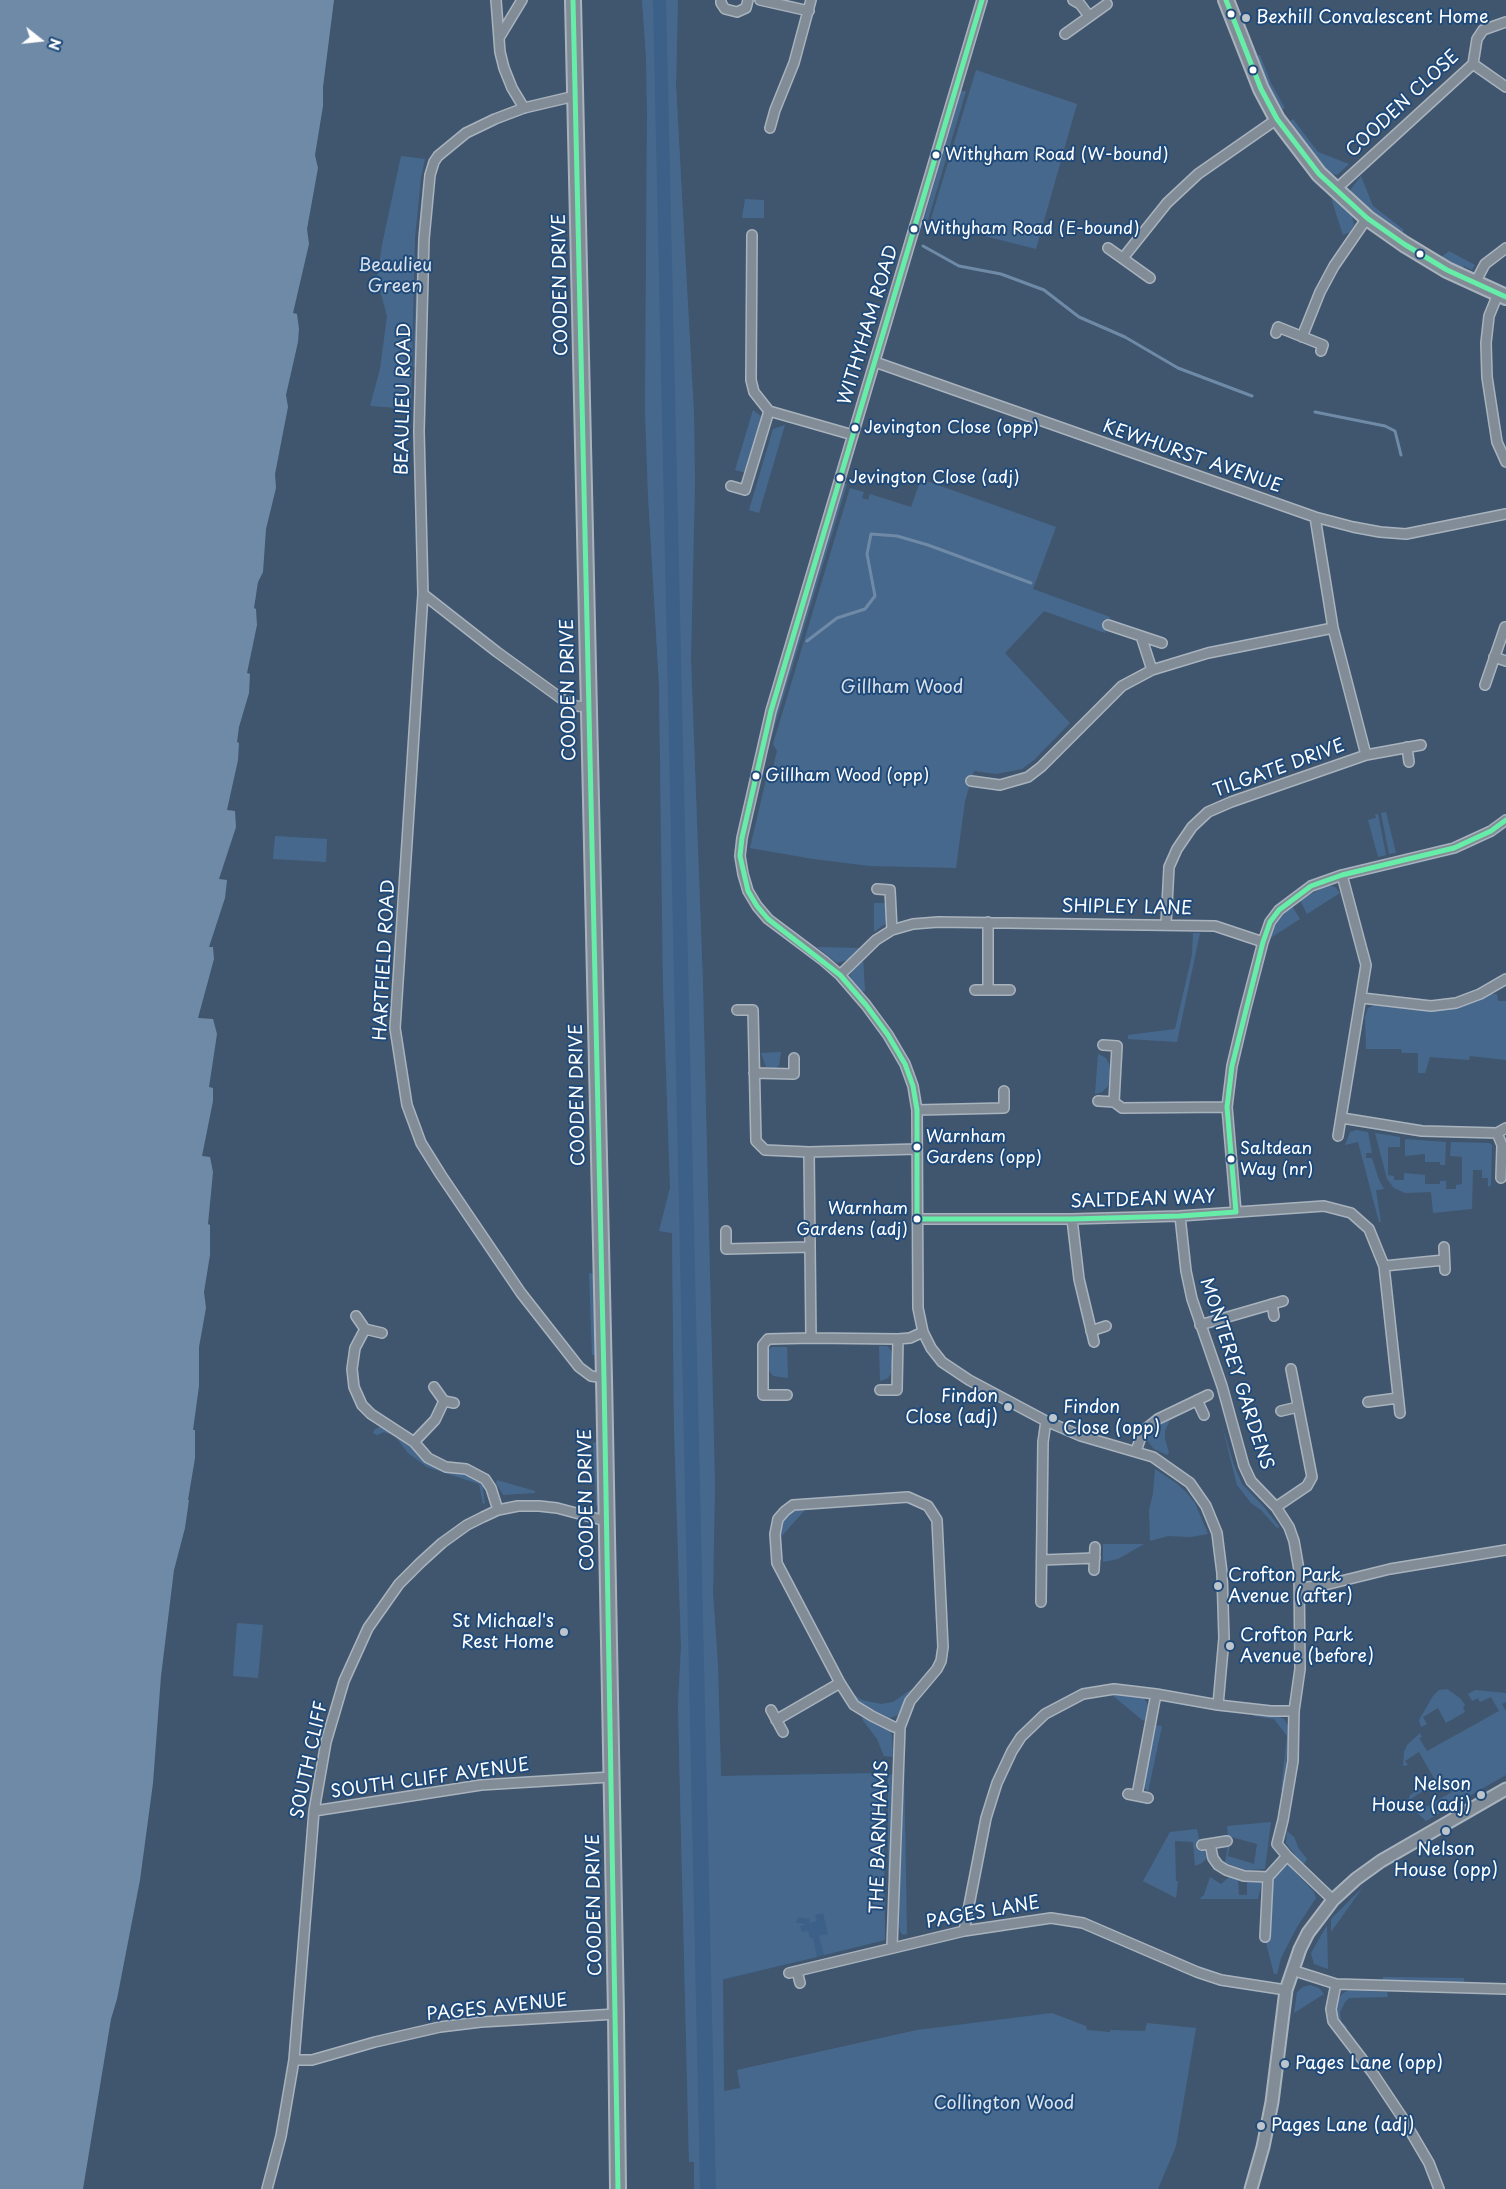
<!DOCTYPE html>
<html>
<head>
<meta charset="utf-8">
<style>
  body { margin:0 }
  #map { position:relative; width:1506px; height:2189px; overflow:hidden; background:#40566e; font-family:"Playpen Sans",sans-serif }
  canvas { display:block }
  .north { position:absolute; left:15px; top:15px; width:50px; height:50px; -webkit-text-stroke:4px #1f4a7a; paint-order:stroke; rotate:106deg; font-size:14px; font-weight:700; line-height:20px; text-align:center; color:#fff }
  .north::after { content:''; display:block; margin:auto; width:18px; height:22px; background:#fff; clip-path:polygon(50% 0,100% 100%,50% 72%,0 100%) }
</style>
</head>
<body>
<div id="map">
<canvas width="1506" height="2189"></canvas>
<div class="north">N</div>
</div>
<script>
const g = document.querySelector('canvas').getContext('2d');
g.lineJoin = 'round';
function fillPath(path, color) { g.fillStyle = color; g.fill(path, 'evenodd'); }
const poly = rows => new Path2D(rows.map(r => 'M' + r).join(''));
function stroke(path, color, width, dash) { g.strokeStyle = color; g.lineWidth = width; g.lineCap = dash ? 'butt' : 'round'; g.setLineDash(dash || []); g.stroke(path); }
function drawText(font, color, halo, rows, align = 'center') {
  g.font = font + ' "Playpen Sans",sans-serif'; g.lineWidth = 4; g.setLineDash([]); g.textBaseline = 'middle'; g.strokeStyle = halo; g.fillStyle = color; for (const [text, x, y, turn = 0] of rows) {
    g.save(); g.translate(x, y); g.rotate((+turn || 0) * Math.PI / 180); g.textAlign = isNaN(turn) ? turn : align; if (halo) g.strokeText(text, 0, 0); g.fillText(text, 0, 0); g.restore();
  }
}
fillPath(poly([
  [642,0,678,0,676,85,694,434,691,659,703,985,715,1484,713,1593,718,1666,721,1776,883,1773,885,1940,723,1980,724,2163,739,2189,694,2189,694,2162,689,2162,680,1793,678,1704,681,1647,674,1428,672,1233,659,1231,670,1188,663,985,659,685,648,495,645,411,647,113,646,56]
]), '#3c6087');
fillPath(poly([
  [642,0,653,0,700,2189,694,2189,694,2162,689,2162,680,1793,678,1704,681,1647,674,1428,672,1233,659,1231,670,1188,663,985,659,685,648,495,645,411,647,113,646,56],
  [666,0,678,0,676,85,694,413,695,484,691,659,703,985,715,1484,713,1593,718,1666,721,1776,883,1773,885,1940,824,1955,819,1936,828,1934,823,1913,815,1915,817,1921,809,1923,810,1919,798,1917,796,1923,806,1924,800,1926,802,1932,808,1931,810,1938,813,1938,817,1957,723,1979,724,2091,740,2088,737,2070,917,2030,1052,2013,1086,2026,1087,2030,1110,2032,1110,2030,1145,2031,1147,2023,1196,2028,1176,2146,1158,2189,716,2189],
  [1260,55,1271,83,1285,108,1279,111,1253,57],
  [976,70,1077,104,1036,249,930,222],
  [961,91,966,91,928,220,924,219],
  [1293,119,1318,152,1349,164,1337,175,1328,173,1287,124],
  [401,156,425,159,421,178,415,238,411,409,370,406,380,369,387,316,377,279,382,245],
  [1361,176,1373,206,1404,230,1400,235,1351,196,1351,189],
  [423,181,424,181,419,239,415,367,413,367,418,239],
  [1331,198,1352,216,1354,225,1350,232,1343,235],
  [745,199,764,200,764,218,742,218],
  [1449,251,1475,265,1472,270,1464,266,1460,271,1439,259],
  [753,410,763,418,746,473,735,470],
  [785,425,759,513,749,510,773,429],
  [921,479,1056,527,1033,589,1110,617,1105,633,1044,611,1005,653,1070,723,1034,760,1022,769,996,774,974,771,965,801,956,868,870,866,813,859,750,848,768,771,773,767,777,751,773,744,850,488,864,492,862,498,868,500,870,494,911,507],
  [843,484,847,484,770,742,770,736,776,707],
  [1386,812,1396,853,1389,854,1381,813],
  [1375,814,1378,814,1386,855,1378,857,1368,820,1376,818],
  [275,836,327,839,326,862,273,859],
  [1328,885,1335,887,1340,893,1307,914,1300,900],
  [874,903,884,903,886,905,887,917,885,924,874,932],
  [1292,906,1300,919,1269,939,1275,921],
  [1193,933,1200,933,1177,1042,1128,1039,1128,1035,1175,1029,1192,955],
  [817,947,860,948,847,960,837,963],
  [863,956,865,991,860,991,852,982,850,975],
  [1489,994,1497,994,1498,1001,1506,1001,1506,1060,1470,1056,1469,1060,1430,1057,1425,1073,1418,1073,1418,1053,1402,1053,1401,1049,1366,1049,1365,1017,1368,1008,1375,1005,1422,1010,1449,1008],
  [781,1052,779,1065,776,1068,766,1067,761,1053],
  [1098,1054,1106,1058,1110,1066,1111,1075,1108,1086,1102,1092,1095,1094],
  [1356,1130,1368,1132,1372,1153,1366,1153,1366,1158,1372,1158,1379,1180,1384,1189,1376,1190,1381,1222,1379,1222,1358,1142,1345,1145,1350,1132],
  [1375,1133,1400,1137,1400,1147,1388,1147,1388,1175,1394,1176,1394,1180,1404,1180,1404,1173,1425,1175,1425,1184,1440,1184,1440,1181,1446,1181,1446,1189,1456,1189,1456,1185,1462,1184,1462,1157,1450,1156,1451,1142,1489,1143,1492,1145,1491,1185,1488,1187,1488,1178,1482,1178,1482,1170,1473,1170,1472,1209,1433,1213,1431,1192,1405,1193,1394,1188,1387,1179],
  [1405,1139,1446,1142,1445,1165,1440,1165,1440,1162,1425,1162,1425,1154,1405,1156],
  [589,1273,593,1274,595,1355,592,1355],
  [879,1346,887,1346,891,1350,893,1358,891,1374,888,1378,880,1381],
  [772,1347,787,1347,788,1378,773,1376,767,1368,766,1358,769,1349],
  [1170,1420,1165,1431,1165,1439,1169,1453,1167,1455,1154,1449,1146,1439,1148,1434,1156,1427],
  [382,1426,406,1440,418,1453,446,1470,466,1473,482,1482,485,1503,483,1504,479,1484,427,1467,408,1453,395,1436,384,1432,377,1435,373,1433,375,1429],
  [1222,1426,1234,1465,1242,1484,1263,1506,1279,1526,1278,1529,1261,1510,1251,1503,1237,1485],
  [598,1441,598,1506,596,1506,593,1443],
  [1155,1469,1176,1483,1186,1492,1195,1503,1208,1534,1191,1537,1168,1536,1150,1541,1149,1510,1153,1493],
  [497,1480,535,1491,535,1493,503,1495,496,1483],
  [803,1508,804,1511,781,1537,783,1559,781,1559,778,1537,782,1522,794,1510],
  [1103,1544,1144,1544,1118,1559,1103,1562],
  [237,1623,263,1625,258,1678,233,1676],
  [912,1689,913,1690,898,1715,890,1718,861,1704,851,1694,852,1693,862,1700,881,1704,893,1702],
  [1447,1689,1460,1698,1465,1705,1463,1707,1465,1712,1446,1723,1438,1708,1423,1717,1427,1724,1421,1727,1419,1720,1433,1696,1439,1690],
  [1475,1690,1506,1693,1506,1702,1502,1704,1506,1711,1506,1775,1426,1821,1413,1809,1408,1801,1410,1795,1421,1788,1423,1791,1412,1798,1419,1811,1452,1792,1444,1778,1436,1782,1419,1752,1405,1761,1408,1765,1403,1766,1404,1752,1407,1745,1420,1733,1422,1737,1419,1738,1427,1751,1499,1711,1491,1697,1480,1702,1478,1698,1472,1701,1468,1694],
  [1111,1694,1143,1696,1149,1707,1147,1721,1142,1720],
  [1253,1714,1275,1715,1284,1719,1289,1727,1284,1790,1281,1790,1287,1736,1274,1719,1253,1716],
  [864,1717,889,1730,892,1735,893,1757,884,1756,877,1739,862,1719],
  [1154,1725,1162,1726,1148,1792,1143,1786],
  [904,1761,907,1934,903,1935,900,1932,899,1925],
  [888,1774,894,1775,890,1874,888,1875],
  [1271,1822,1265,1869,1247,1870,1225,1863,1228,1845,1230,1844,1228,1856,1254,1864,1257,1844,1228,1836,1227,1826],
  [1197,1829,1201,1847,1208,1857,1202,1863,1195,1866,1193,1842,1175,1841,1176,1881,1178,1881,1176,1898,1143,1881,1170,1832],
  [1287,1831,1294,1837,1299,1849,1307,1859,1303,1866,1286,1843],
  [1288,1865,1314,1892,1316,1898,1297,1927,1281,1958,1277,1974,1274,1974,1266,1943,1269,1938,1268,1922,1271,1888,1275,1874,1280,1869],
  [1210,1877,1221,1884,1229,1877,1238,1879,1239,1895,1247,1895,1247,1880,1262,1882,1258,1899,1199,1899,1204,1895],
  [1363,1887,1331,1932,1331,1919],
  [1327,1925,1328,1969,1314,1964,1311,1953],
  [1383,1977,1464,1978,1464,1982,1383,1980],
  [1310,1985,1319,1988,1324,1994,1294,2013,1297,1992,1303,1987],
  [1349,1990,1387,1992,1388,1997,1349,1998,1345,2002,1340,2012,1341,2021,1347,2027,1346,2029,1337,2021,1336,2009,1338,1999,1343,1993]
]), '#47688d');
fillPath(poly([
  [0,0,334,0,323,87,323,106,315,155,318,168,307,229,309,244,293,313,297,314,299,329,298,342,286,395,288,407,275,474,276,488,266,529,263,572,258,582,254,608,256,609,257,625,247,673,250,674,249,693,239,727,237,742,239,743,238,760,227,810,235,811,236,827,219,879,227,880,225,898,209,947,213,947,214,959,198,1018,213,1019,217,1034,209,1087,213,1088,213,1101,202,1156,210,1157,213,1172,208,1224,210,1225,210,1255,204,1292,206,1308,199,1347,199,1386,193,1430,195,1430,195,1458,188,1500,189,1500,185,1528,174,1570,161,1676,153,1783,140,1880,117,1999,111,2019,83,2189,0,2189]
]), '#6f8aa7');
stroke(poly([
  [923,246,959,266,1001,274,1044,290,1079,317,1125,337,1178,368,1252,396],
  [1315,412,1385,426,1395,431,1401,455],
  [807,641,837,618,865,609,875,596,867,554,871,534,897,536,928,545,1031,583]
]), '#6f8aa7', 3);
const minor = poly([
  [496,0,500,52,504,68,512,88,524,108],
  [721,0,721,3,725,9,737,12,746,8,748,0],
  [760,0,809,11],
  [982,0,771,711,742,838,740,856,743,874,748,891,757,906,768,919,824,961,840,975,866,1005,888,1035,905,1064,913,1086,917,1110,918,1308,923,1332,931,1348,942,1362,969,1380,1046,1421,1081,1436,1153,1457,1190,1483,1206,1506,1217,1533,1222,1573,1224,1638,1218,1705],
  [1073,0,1080,4,1089,16],
  [1065,34,1107,4],
  [499,38,522,0],
  [1473,64,1506,87],
  [575,96,524,108,495,119,466,133,438,156,434,162,430,175,424,239,419,431,423,594,395,1028,407,1105,421,1143,441,1175,521,1293,579,1367,591,1376,604,1378],
  [770,128,775,110,794,63,811,0],
  [1335,190,1473,64,1477,39,1483,30,1506,22],
  [752,235,751,380,754,392,769,411,853,435],
  [1108,248,1150,278],
  [1123,258,1167,203,1198,174,1277,119],
  [1475,283,1485,264,1506,248],
  [1498,294,1489,316,1486,343,1487,377,1497,442,1506,462],
  [1276,333,1278,327,1323,345,1321,351],
  [1302,337,1320,292,1334,266,1367,218],
  [875,362,1315,517,1353,527,1380,532,1406,534,1506,514],
  [731,486,745,490,769,411],
  [1315,517,1333,628,1366,755],
  [423,594,497,652,562,699,576,706,589,707],
  [1108,625,1162,643],
  [1141,636,1152,670],
  [1494,657,1506,661],
  [1485,685,1505,627],
  [1407,747,1409,762],
  [971,781,1000,785,1028,777,1041,767,1122,686,1152,670,1208,653,1333,628],
  [877,889,890,890,892,930],
  [988,922,988,990],
  [1166,924,1169,867,1177,849,1192,827,1208,812,1231,802,1366,755,1421,745],
  [840,975,876,940,892,930,913,924,938,922,1215,926,1263,942],
  [975,990,1010,990],
  [1362,998,1431,1006,1456,1003,1480,994,1506,979],
  [737,1010,753,1010,756,1141,765,1150,809,1152,917,1149],
  [1103,1045,1117,1046,1114,1102,1122,1108,1227,1107],
  [754,1073,794,1074,794,1058],
  [1098,1101,1114,1102],
  [917,1110,1004,1108,1004,1091],
  [1342,1118,1422,1131,1497,1133],
  [1338,1136,1366,965,1342,875],
  [809,1152,811,1338],
  [1501,1178,1502,1145,1497,1133,1506,1128],
  [1236,1212,1227,1107,1232,1066,1245,1011,1263,942,1270,922,1279,910,1311,886,1342,875,1454,848,1491,831,1506,820],
  [1180,1216,1186,1271,1192,1299,1222,1386,1244,1466,1251,1481,1276,1507,1289,1527,1294,1541,1299,1570,1300,1669,1294,1711,1293,1761,1283,1820,1277,1844,1287,1856,1333,1900],
  [917,1219,1072,1219,1180,1216,1324,1206,1351,1213,1369,1229,1384,1266,1400,1413],
  [1072,1219,1079,1279,1094,1342],
  [726,1231,726,1249,810,1247],
  [1444,1247,1445,1270],
  [1384,1266,1444,1260],
  [1272,1304,1274,1316],
  [356,1316,365,1329,382,1333],
  [1200,1325,1283,1301],
  [365,1329,355,1348,352,1369,354,1387,362,1405,371,1414,414,1442,428,1458,446,1467,466,1469,485,1479,491,1488,498,1510],
  [1091,1331,1106,1326],
  [434,1387,444,1401,454,1403],
  [880,1390,897,1390,898,1339],
  [787,1395,763,1395,763,1345,768,1339,811,1338,898,1339,910,1338,923,1332],
  [1197,1400,1204,1415],
  [1368,1402,1398,1398],
  [1281,1411,1298,1407],
  [414,1442,435,1420,444,1401],
  [1136,1451,1143,1431,1158,1419,1208,1395],
  [1276,1507,1307,1486,1312,1477,1291,1369],
  [1042,1560,1095,1558],
  [1094,1570,1095,1547],
  [1300,1588,1325,1585,1390,1569,1506,1550],
  [1041,1602,1043,1442,1046,1421],
  [771,1710,783,1732],
  [776,1720,840,1683],
  [1128,1794,1148,1798],
  [1137,1795,1156,1694],
  [314,1811,481,1785,611,1777],
  [1210,1844,1213,1858,1218,1865,1226,1870,1244,1876,1268,1877],
  [1202,1845,1227,1841],
  [964,1931,986,1818,997,1783,1012,1751,1021,1737,1045,1714,1083,1694,1114,1689,1156,1694,1218,1705,1271,1711,1294,1711],
  [1265,1937,1268,1877,1287,1856],
  [892,1947,900,1727,910,1701,937,1669,941,1661,943,1647,937,1520,928,1506,908,1497,793,1505,785,1511,778,1519,775,1534,777,1563,840,1683,854,1705,872,1716,894,1727,900,1727],
  [1292,1970,1336,1984,1506,1989],
  [797,1971,800,1983],
  [789,1973,964,1931,1051,1918,1083,1923,1197,1972,1221,1980,1286,1990],
  [1336,1984,1331,2009,1333,2021,1372,2072,1402,2117,1429,2163,1439,2189],
  [294,2060,312,2060,375,2042,440,2027,481,2022,616,2014],
  [267,2189,281,2136,294,2060,314,1811,326,1742,344,1681,368,1628,399,1584,420,1563,442,1543,467,1525,483,1517,498,1510,518,1506,539,1506,557,1508,606,1521]
]);
const tertiary = poly([
  [1251,2189,1263,2147,1272,2102,1286,1990,1300,1949,1308,1933,1333,1900,1356,1879,1381,1861,1506,1789]
]);
const secondary = poly([
  [573,0,604,1378,616,2014,618,2189],
  [1226,0,1261,89,1277,119,1319,174,1367,218,1404,244,1447,270,1506,297]
]);
stroke(minor, '#a9b3be', 12);
stroke(tertiary, '#a9b3be', 15);
stroke(secondary, '#a9b3be', 18);
stroke(minor, '#818c97', 9);
stroke(tertiary, '#818c97', 11);
stroke(secondary, '#818c97', 14);
stroke(poly([
  [573,0,604,1378,618,2189],
  [982,0,771,711,742,838,740,856,748,891,757,906,768,919,840,975,866,1005,888,1035,905,1064,913,1086,917,1110,917,1219,1072,1219,1180,1216,1236,1212,1227,1107,1232,1066,1263,942,1270,922,1279,910,1311,886,1342,875,1454,848,1491,831,1506,820],
  [1226,0,1261,89,1277,119,1319,174,1367,218,1404,244,1447,270,1506,297]
]), '#66eda8', 5);
for (const [x, y, r, color] of [
  [1231,14,4.5,"#fff"],
  [1246,18,5,"#bcc4cc"],
  [1253,70,4.5,"#fff"],
  [936,155,4.5,"#fff"],
  [914,229,4.5,"#fff"],
  [1420,254,4.5,"#fff"],
  [855,428,4.5,"#fff"],
  [840,478,4.5,"#fff"],
  [756,776,4.5,"#fff"],
  [917,1147,4.5,"#fff"],
  [1231,1159,4.5,"#fff"],
  [917,1219,4.5,"#fff"],
  [1008,1407,5,"#bcc4cc"],
  [1053,1418,5,"#bcc4cc"],
  [1218,1586,5,"#bcc4cc"],
  [564,1632,5,"#bcc4cc"],
  [1230,1646,5,"#bcc4cc"],
  [1481,1795,5,"#bcc4cc"],
  [1446,1831,5,"#bcc4cc"],
  [1285,2064,5,"#bcc4cc"],
  [1261,2126,5,"#bcc4cc"]
]) { const dot = new Path2D(); dot.arc(x, y, r, 0, 2 * Math.PI); g.fillStyle = color; g.fill(dot); stroke(dot, '#1f4a7a', 2); }
drawText('17px', '#fff', '#1f4a7a', [
  ["Withyham Road (W-bound)",945,155],
  ["Withyham Road (E-bound)",923,229],
  ["Jevington Close (opp)",864,428],
  ["Jevington Close (adj)",849,478],
  ["Gillham Wood (opp)",765,776],
  ["Warnham",926,1137],
  ["Gardens (opp)",926,1158],
  ["Saltdean",1240,1149],
  ["Way (nr)",1240,1170],
  ["Warnham",908,1209,"right"],
  ["Gardens (adj)",908,1230,"right"]
], 'left');
drawText('18px', '#fff', '#1f4a7a', [
  ["Bexhill Convalescent Home",1256,18],
  ["Findon",998,1397,"right"],
  ["Close (adj)",998,1418,"right"],
  ["Findon",1063,1408],
  ["Close (opp)",1063,1429],
  ["Crofton Park",1228,1576],
  ["Avenue (after)",1228,1597],
  ["St Michael's",554,1622,"right"],
  ["Rest Home",554,1643,"right"],
  ["Crofton Park",1240,1636],
  ["Avenue (before)",1240,1657],
  ["Nelson",1471,1785,"right"],
  ["House (adj)",1471,1806,"right"],
  ["Nelson",1446,1850,"center"],
  ["House (opp)",1446,1871,"center"],
  ["Pages Lane (opp)",1295,2064],
  ["Pages Lane (adj)",1271,2126]
], 'left');
drawText('18px', '#fff', '#1f4a7a', [
  ["COODEN CLOSE",1403,104,-43],
  ["COODEN DRIVE",561,285,-91],
  ["WITHYHAM ROAD",869,325,-73],
  ["BEAULIEU ROAD",404,399,-89],
  ["KEWHURST AVENUE",1192,457,19],
  ["COODEN DRIVE",569,690,-91],
  ["TILGATE DRIVE",1279,769,-20],
  ["SHIPLEY LANE",1127,908,1],
  ["HARTFIELD ROAD",385,960,-87],
  ["COODEN DRIVE",578,1095,-91],
  ["SALTDEAN WAY",1143,1200,-2],
  ["MONTEREY GARDENS",1236,1374,72],
  ["COODEN DRIVE",587,1500,-91],
  ["SOUTH CLIFF",310,1760,-78],
  ["SOUTH CLIFF AVENUE",430,1779,-8],
  ["THE BARNHAMS",880,1837,-88],
  ["COODEN DRIVE",595,1905,-91],
  ["PAGES LANE",983,1913,-10],
  ["PAGES AVENUE",497,2008,-6]
]);
drawText('18px', '#dae1e9', '#1f4a7a', [
  ["Beaulieu",395,266],
  ["Green",395,287],
  ["Gillham Wood",902,688],
  ["Collington Wood",1004,2104]
]);
</script>
</body>
</html>
